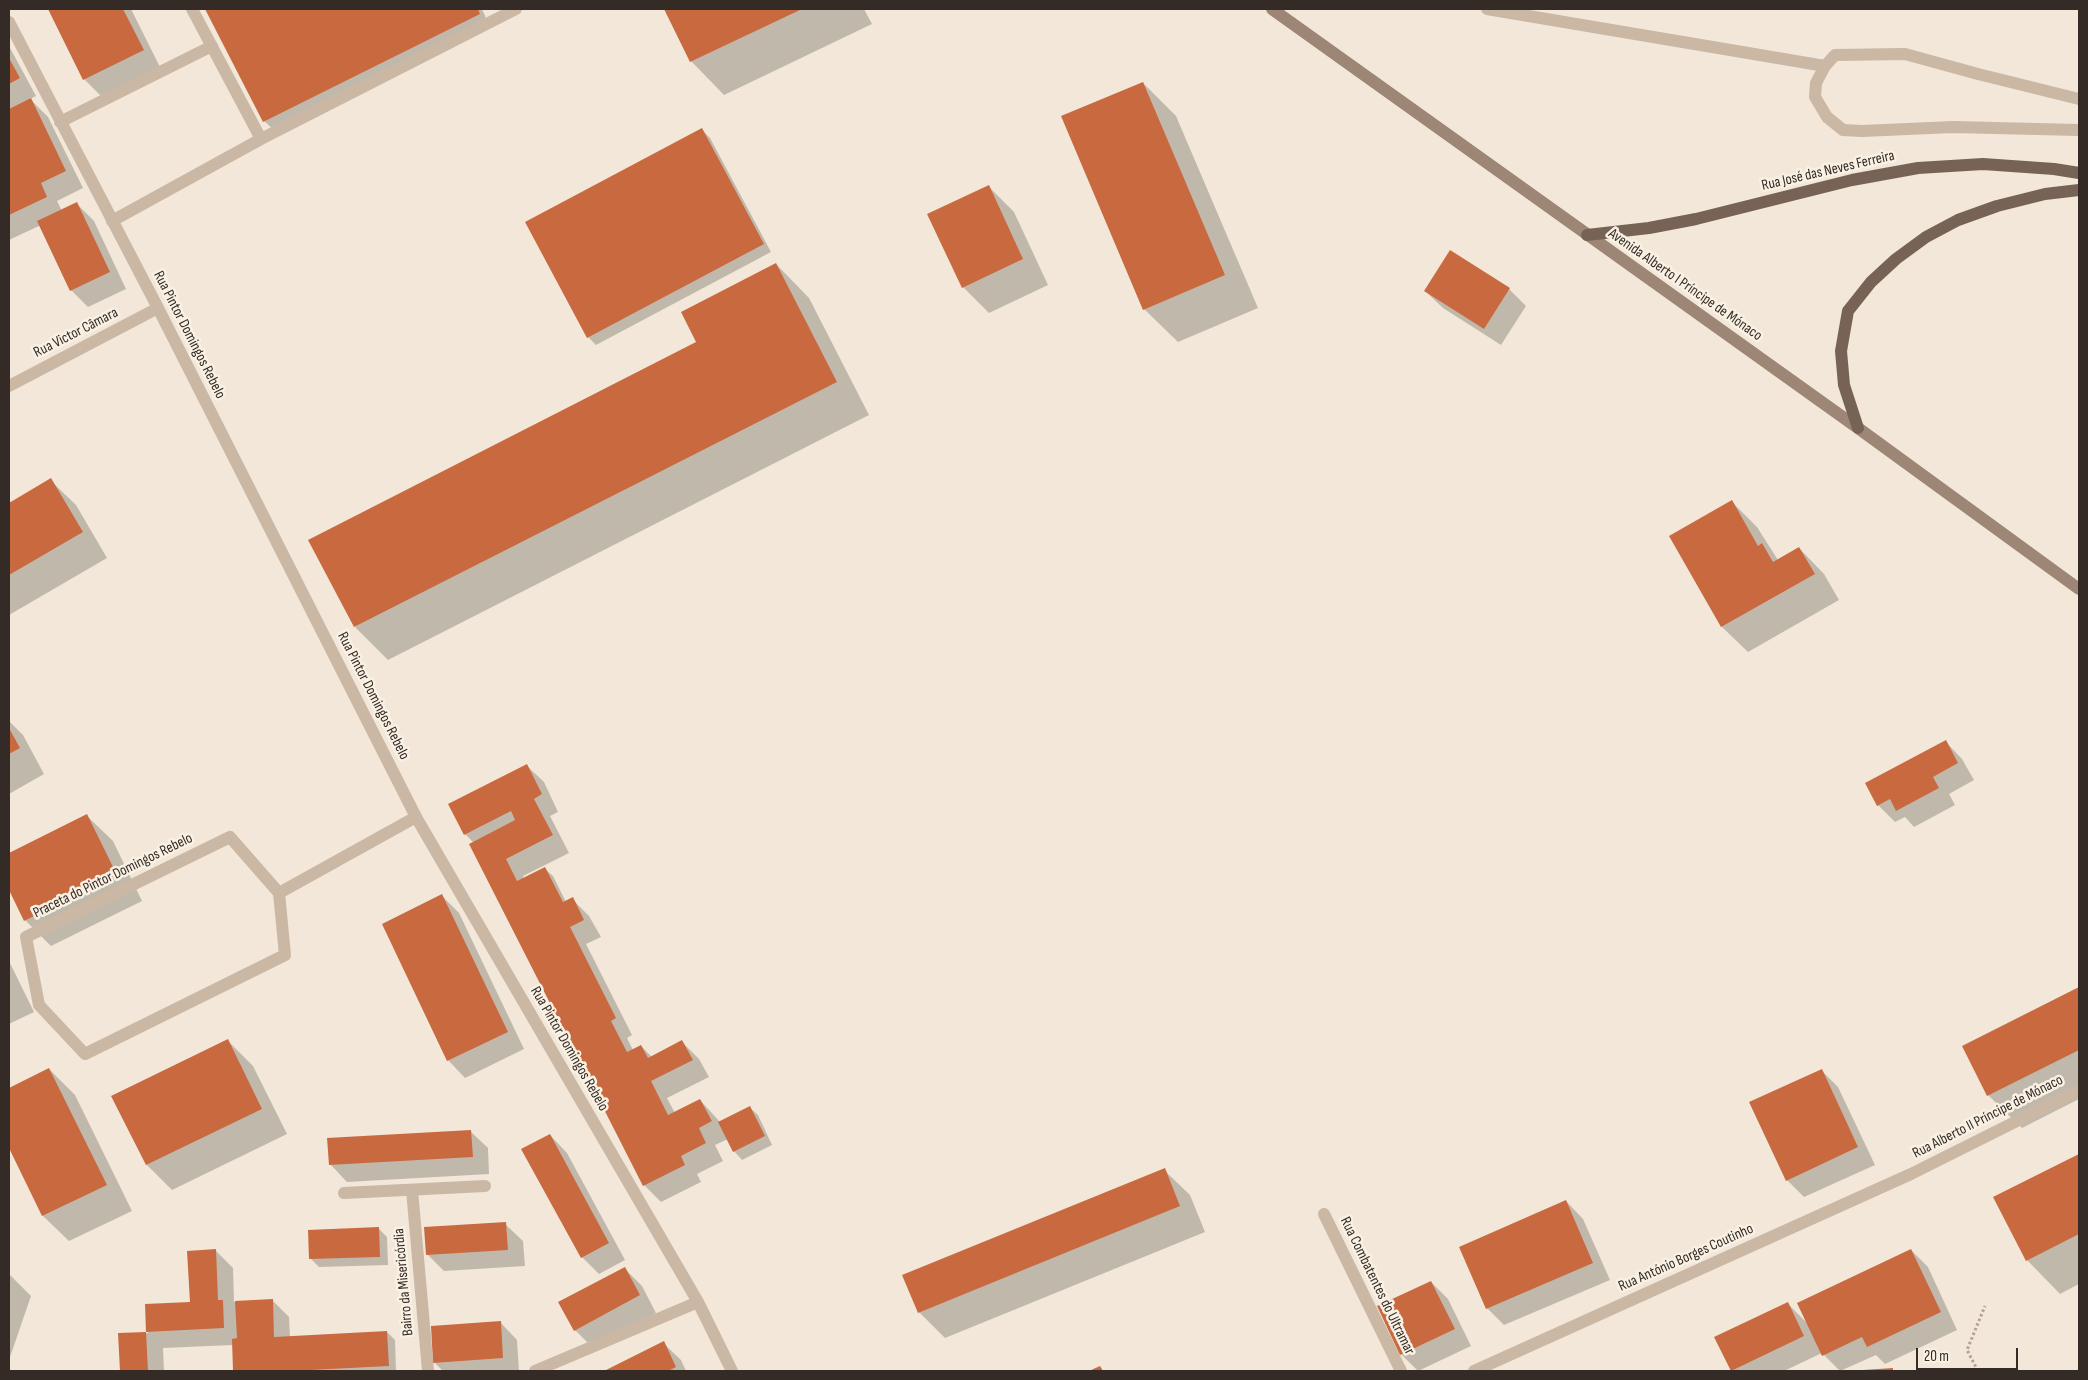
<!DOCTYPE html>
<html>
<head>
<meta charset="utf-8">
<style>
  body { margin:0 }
  #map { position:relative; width:2088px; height:1380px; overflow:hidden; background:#f2e7d8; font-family:"Sofia Sans Condensed",sans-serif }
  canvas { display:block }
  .frame { position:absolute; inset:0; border:10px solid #352b26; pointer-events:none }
  .scale { position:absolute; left:1916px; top:1348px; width:102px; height:22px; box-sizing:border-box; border:2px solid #352b26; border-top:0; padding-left:6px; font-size:15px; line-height:18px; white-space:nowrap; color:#352b26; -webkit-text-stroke:4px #f9f1e4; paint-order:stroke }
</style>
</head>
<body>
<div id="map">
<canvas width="2088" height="1380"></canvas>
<div class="frame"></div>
<div class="scale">20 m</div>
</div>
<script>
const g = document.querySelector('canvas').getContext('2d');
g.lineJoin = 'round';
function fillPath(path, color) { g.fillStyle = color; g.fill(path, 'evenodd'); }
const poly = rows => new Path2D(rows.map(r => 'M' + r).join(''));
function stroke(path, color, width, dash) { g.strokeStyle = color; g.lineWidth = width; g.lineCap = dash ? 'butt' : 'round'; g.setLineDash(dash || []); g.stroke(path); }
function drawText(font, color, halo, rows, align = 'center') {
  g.font = font + ' "Sofia Sans Condensed",sans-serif'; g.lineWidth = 5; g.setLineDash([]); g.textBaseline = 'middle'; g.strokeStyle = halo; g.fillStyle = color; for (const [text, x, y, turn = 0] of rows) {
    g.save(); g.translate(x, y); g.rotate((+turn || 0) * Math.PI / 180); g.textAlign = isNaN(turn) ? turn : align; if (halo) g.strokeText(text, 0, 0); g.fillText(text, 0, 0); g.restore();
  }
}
fillPath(poly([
  [49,9,131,9,160,67,101,96,84,79],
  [206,9,482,9,488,23,273,129,264,121],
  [666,9,864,9,872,24,724,95,691,61],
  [9,46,36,96,30,99,48,117,83,188,57,201,62,211,77,204,94,221,126,289,88,307,71,290,41,225,9,240,9,174,12,173,9,165],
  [1143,83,1176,116,1258,308,1178,342,1144,309],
  [702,130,710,138,771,252,596,345,588,337],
  [988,186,1014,212,1048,285,989,313,963,287],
  [776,264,809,298,869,415,388,660,355,627,698,342],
  [1509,289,1526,306,1501,345,1443,308,1425,291],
  [50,480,76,505,107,558,9,615,9,504],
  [1732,502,1757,527,1778,560,1799,548,1824,574,1839,600,1748,652,1722,627,1670,536],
  [9,721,23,735,44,774,9,794],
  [1945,741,1962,759,1974,780,1949,794,1955,805,1914,827,1905,817,1895,822,1878,805],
  [526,765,544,782,558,812,550,816,569,853,523,876,524,879,544,868,553,876,566,902,572,899,589,916,601,937,586,944,632,1035,627,1038,633,1050,641,1046,652,1057,682,1042,699,1059,709,1077,667,1098,675,1113,700,1100,720,1122,749,1107,758,1115,772,1145,742,1160,734,1151,728,1139,715,1145,723,1161,697,1174,701,1182,661,1202,644,1185,474,843,465,834],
  [87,816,113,841,142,901,51,946,25,920,9,887,9,854],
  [442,896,459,913,524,1049,465,1078,448,1060],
  [9,961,34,1012,9,1024],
  [2079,988,2079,1099,2022,1128,1988,1095,1964,1046],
  [227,1040,253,1066,287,1134,172,1190,147,1165,113,1096],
  [49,1069,75,1095,132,1211,69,1241,43,1216,9,1146,9,1089],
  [1821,1070,1838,1087,1875,1165,1804,1197,1787,1180],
  [470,1131,488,1148,489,1174,347,1182,330,1164],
  [550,1135,567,1153,625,1260,599,1274,582,1257],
  [2079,1155,2079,1284,2060,1294,2027,1260,1995,1198],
  [1164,1170,1190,1195,1205,1232,945,1338,919,1312],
  [1566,1201,1583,1219,1610,1280,1504,1325,1487,1308],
  [505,1224,523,1241,525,1266,444,1271,427,1254],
  [379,1229,387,1237,388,1265,319,1267,311,1259],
  [215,1250,233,1268,234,1302,272,1300,289,1317,290,1337,387,1332,395,1340,396,1371,234,1371,233,1345,163,1348,164,1371,121,1371,119,1334,148,1333,146,1305,191,1303],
  [1911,1250,1928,1267,1957,1330,1885,1364,1876,1355,1840,1371,1822,1353,1784,1371,1732,1370,1788,1304,1809,1325],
  [625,1269,642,1286,656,1313,592,1347,575,1330],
  [9,1274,31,1296,9,1360],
  [1431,1282,1448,1299,1471,1346,1418,1371,1401,1354],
  [500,1322,517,1340,519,1371,443,1371,434,1362],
  [663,1343,681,1360,686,1371,606,1371]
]), '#0003');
fillPath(poly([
  [48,9,123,9,144,50,83,80],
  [205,9,478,9,480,14,263,122],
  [664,9,802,9,690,62],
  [9,58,20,78,9,84],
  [1143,82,1225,275,1143,310,1061,116],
  [31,98,66,171,41,183,47,197,9,215,9,173,10,172,9,168,9,109],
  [702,128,764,244,587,338,525,222],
  [989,185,1023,259,962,288,927,214],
  [77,202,110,272,70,291,37,221],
  [1450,250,1510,288,1484,329,1424,291],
  [776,263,837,382,354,627,308,540,696,342,681,312],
  [51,478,83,532,9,575,9,503],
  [1732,500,1758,546,1762,543,1773,562,1799,547,1815,574,1721,627,1669,536],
  [9,728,20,748,9,754],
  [1946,740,1958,763,1933,777,1939,788,1896,811,1890,799,1877,806,1865,783],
  [527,764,542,794,534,799,553,835,506,859,517,881,545,867,563,902,573,897,584,920,570,927,616,1018,611,1021,627,1052,641,1045,648,1058,682,1040,693,1060,651,1081,668,1115,700,1099,712,1121,699,1128,706,1143,681,1156,685,1165,643,1186,469,844,515,820,511,811,464,835,448,804],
  [87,814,117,875,24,921,9,890,9,853],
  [442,894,508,1032,447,1061,382,924],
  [2079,987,2079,1050,1987,1096,1962,1046],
  [228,1039,262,1109,146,1165,111,1096],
  [49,1068,107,1185,42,1216,9,1148,9,1088],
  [1822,1069,1858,1147,1786,1181,1749,1102],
  [750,1106,765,1136,733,1152,718,1122],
  [471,1130,473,1157,329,1165,327,1138],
  [550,1134,609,1243,581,1258,521,1149],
  [2079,1154,2079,1234,2026,1261,1993,1197],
  [1165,1168,1180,1206,918,1313,902,1275],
  [1566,1200,1593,1263,1486,1309,1459,1247],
  [506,1222,508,1250,426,1255,424,1227],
  [379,1227,380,1257,309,1259,308,1230],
  [216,1249,218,1300,223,1300,224,1328,146,1332,148,1371,120,1371,118,1333,146,1332,145,1304,190,1302,187,1251],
  [1911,1249,1941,1312,1867,1347,1862,1337,1822,1356,1797,1303],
  [625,1267,640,1295,574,1331,558,1302],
  [1431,1281,1455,1329,1400,1355,1377,1306],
  [273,1299,274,1337,387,1331,389,1366,291,1371,233,1371,232,1339,237,1338,235,1301],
  [1788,1302,1804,1336,1731,1371,1714,1337],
  [501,1321,503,1358,433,1363,431,1326],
  [664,1341,676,1367,668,1371,604,1371],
  [1100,1366,1103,1371,1089,1371],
  [1893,1368,1893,1371,1863,1371,1863,1370]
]), '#c9693f');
stroke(poly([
  [1978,1371,1967,1350,1985,1306]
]), '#b5a18e', 3, [2.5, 2.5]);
stroke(poly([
  [1487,9,1825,66,1835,55,1905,54,1978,74,2079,99],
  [1825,66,1816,83,1815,97,1827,117,1843,130,1862,131,1953,127,2079,130],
  [279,893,230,837,26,937,39,1005,85,1054,285,955,279,893,416,817]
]), '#cab7a4', 12);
stroke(poly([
  [9,22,158,308,416,817,698,1302,732,1371],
  [60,122,212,46],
  [261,139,516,9],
  [112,221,261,139,192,9],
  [9,386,158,308],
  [412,1190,428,1371],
  [344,1193,485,1186],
  [1324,1214,1401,1371],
  [535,1371,698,1302],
  [1474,1371,1911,1174,2079,1090]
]), '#cab7a4', 12);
stroke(poly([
  [1272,9,1858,428,2079,589]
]), '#9d8675', 12);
stroke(poly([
  [1587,235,1649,228,1696,219,1852,180,1918,168,1983,164,2054,169,2079,173],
  [1858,428,1844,385,1841,351,1848,311,1871,282,1896,259,1926,237,1958,220,1997,206,2045,194,2079,190]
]), '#776356', 12);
drawText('15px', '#352b26', '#f9f1e4', [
  ["Rua José das Neves Ferreira",1828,171,-13],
  ["Avenida Alberto I Príncipe de Mónaco",1685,285,35],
  ["Rua Victor Câmara",76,333,-27],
  ["Rua Pintor Domingos Rebelo",189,335,63],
  ["Rua Pintor Domingos Rebelo",373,696,63],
  ["Praceta do Pintor Domingos Rebelo",113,876,-26],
  ["Rua Pintor Domingos Rebelo",569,1049,60],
  ["Rua Alberto II Príncipe de Mónaco",1988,1117,-27],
  ["Rua António Borges Coutinho",1686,1258,-24],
  ["Bairro da Misericórdia",404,1282,-95],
  ["Rua Combatentes do Ultramar",1377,1286,64]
]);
</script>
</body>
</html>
